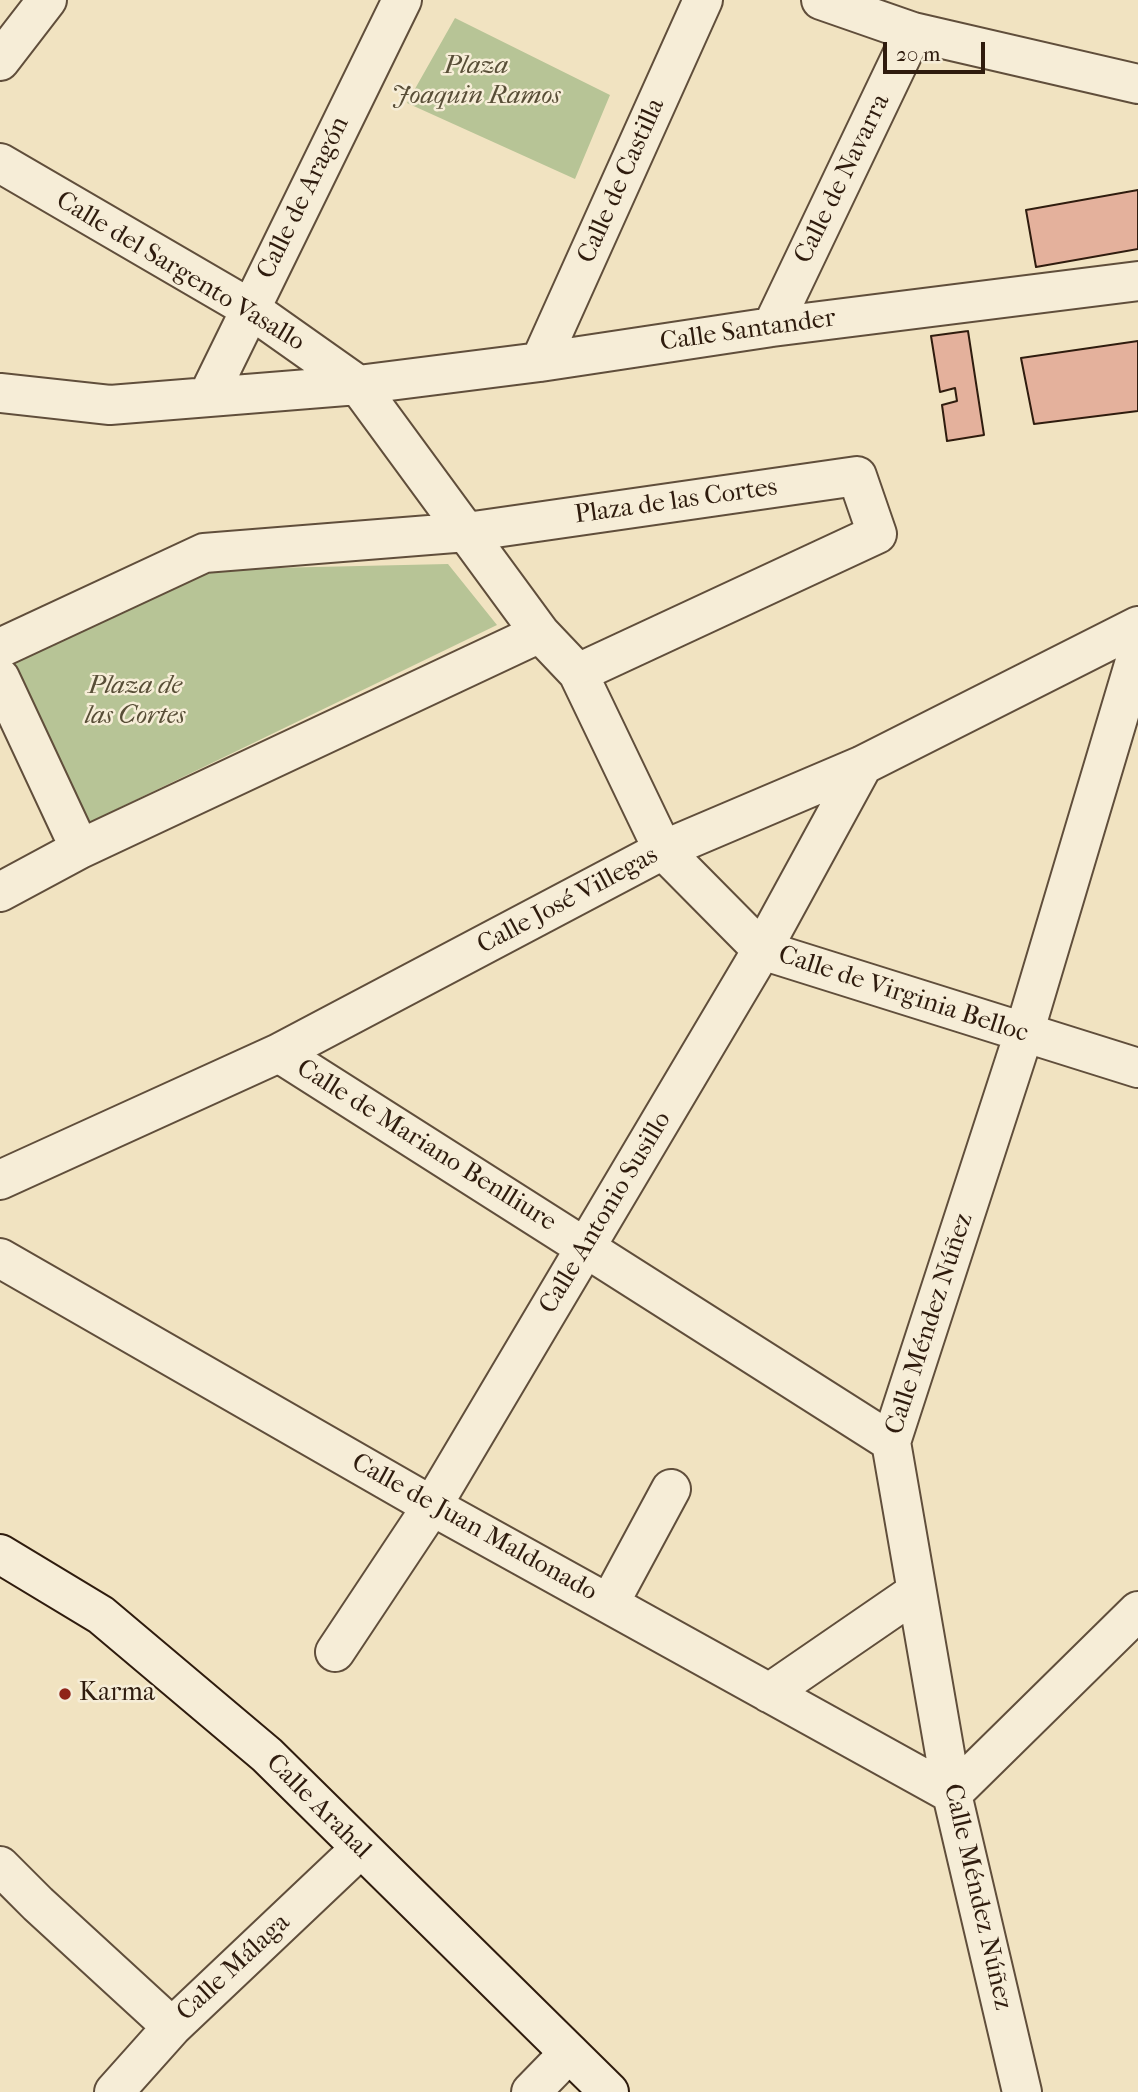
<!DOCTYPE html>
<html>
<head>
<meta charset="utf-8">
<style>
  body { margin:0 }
  #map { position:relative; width:1138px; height:2092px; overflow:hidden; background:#f1e3c1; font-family:"IM FELL French Canon",serif }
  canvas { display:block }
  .scale { position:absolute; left:883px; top:42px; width:102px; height:32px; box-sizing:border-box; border:4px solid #2f1c0e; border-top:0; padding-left:9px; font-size:21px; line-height:24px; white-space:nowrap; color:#2f1c0e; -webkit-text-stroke:5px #f6edd7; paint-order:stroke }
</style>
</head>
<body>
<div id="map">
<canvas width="1138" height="2092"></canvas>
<div class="scale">20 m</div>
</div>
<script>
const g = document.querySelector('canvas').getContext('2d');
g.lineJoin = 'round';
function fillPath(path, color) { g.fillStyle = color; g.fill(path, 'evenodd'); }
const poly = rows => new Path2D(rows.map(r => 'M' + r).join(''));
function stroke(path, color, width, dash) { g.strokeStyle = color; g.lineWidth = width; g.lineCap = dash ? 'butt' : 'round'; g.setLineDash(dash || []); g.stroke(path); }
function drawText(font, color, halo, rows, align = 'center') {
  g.font = font + ' "IM FELL French Canon",serif'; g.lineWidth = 5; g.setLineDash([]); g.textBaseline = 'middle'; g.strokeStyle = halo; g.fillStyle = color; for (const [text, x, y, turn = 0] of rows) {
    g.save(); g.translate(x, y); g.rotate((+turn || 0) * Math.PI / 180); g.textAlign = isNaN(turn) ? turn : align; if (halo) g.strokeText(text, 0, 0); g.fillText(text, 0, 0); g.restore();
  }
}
fillPath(poly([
  [455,18,610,95,575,179,407,103],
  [448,564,497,625,90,822,10,662,193,577,227,569]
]), '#b7c496');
const building = poly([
  [1138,190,1138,249,1036,267,1026,210,1138,190],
  [968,331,984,435,947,441,942,405,957,401,955,388,940,392,931,336,968,331],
  [1138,341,1138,411,1034,424,1021,358,1138,341]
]);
fillPath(building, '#e4b19c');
stroke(building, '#2f1c0e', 2);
const street = poly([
  [821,0,913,32,1138,84],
  [0,61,47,0],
  [0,163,249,308,358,385,540,633,578,673,663,850,762,950,1138,1068],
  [772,327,913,32],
  [540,362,703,0],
  [0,393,110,405,358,385,540,362,772,327,1138,281],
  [208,396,402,0],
  [0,648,204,553,467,532,857,476,877,534,578,673],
  [0,678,80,849],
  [0,892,80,849,540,633],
  [279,1053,891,1442],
  [0,1180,279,1053,663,850,863,765,1138,626],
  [0,1258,432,1506,952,1794,1138,1611],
  [609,1604,671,1489],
  [335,1652,432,1506,762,950,863,765],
  [769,1693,916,1592],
  [0,1866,38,1904,172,2027],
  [114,2092,172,2027,360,1849],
  [531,2092,569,2053],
  [1022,2092,952,1794,891,1442,1024,1033,1138,651]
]);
const secondary = poly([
  [0,1554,101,1615,267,1755,609,2092]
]);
stroke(street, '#604e3b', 42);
stroke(secondary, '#2f1c0e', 42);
stroke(street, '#f6edd7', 38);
stroke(secondary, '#f6edd7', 38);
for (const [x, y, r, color] of [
  [65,1694,7,"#8f2418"]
]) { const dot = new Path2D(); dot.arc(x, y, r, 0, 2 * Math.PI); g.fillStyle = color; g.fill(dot); stroke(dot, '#f6edd7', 2.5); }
drawText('italic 26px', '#584e37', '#f6edd7', [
  ["Plaza",476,67],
  ["Joaquin Ramos",476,97],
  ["Plaza de",135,687],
  ["las Cortes",135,717]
]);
drawText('26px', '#2f1c0e', '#f6edd7', [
  ["Calle de Navarra",843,179,-64],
  ["Calle de Castilla",622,181,-66],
  ["Calle de Aragón",304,198,-64],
  ["Calle del Sargento Vasallo",180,272,31],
  ["Calle Santander",748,331,-8],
  ["Plaza de las Cortes",676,502,-8],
  ["Calle José Villegas",568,901,-28],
  ["Calle de Virginia Belloc",903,995,18],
  ["Calle de Mariano Benlliure",426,1146,32],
  ["Calle Antonio Susillo",606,1213,-59],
  ["Calle Méndez Núñez",930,1324,-72],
  ["Calle de Juan Maldonado",474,1528,29],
  ["Calle Arahal",318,1807,45],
  ["Calle Méndez Núñez",977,1897,77],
  ["Calle Málaga",234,1968,-43]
]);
drawText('26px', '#2f1c0e', '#f6edd7', [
  ["Karma",79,1694]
], 'left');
</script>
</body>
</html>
